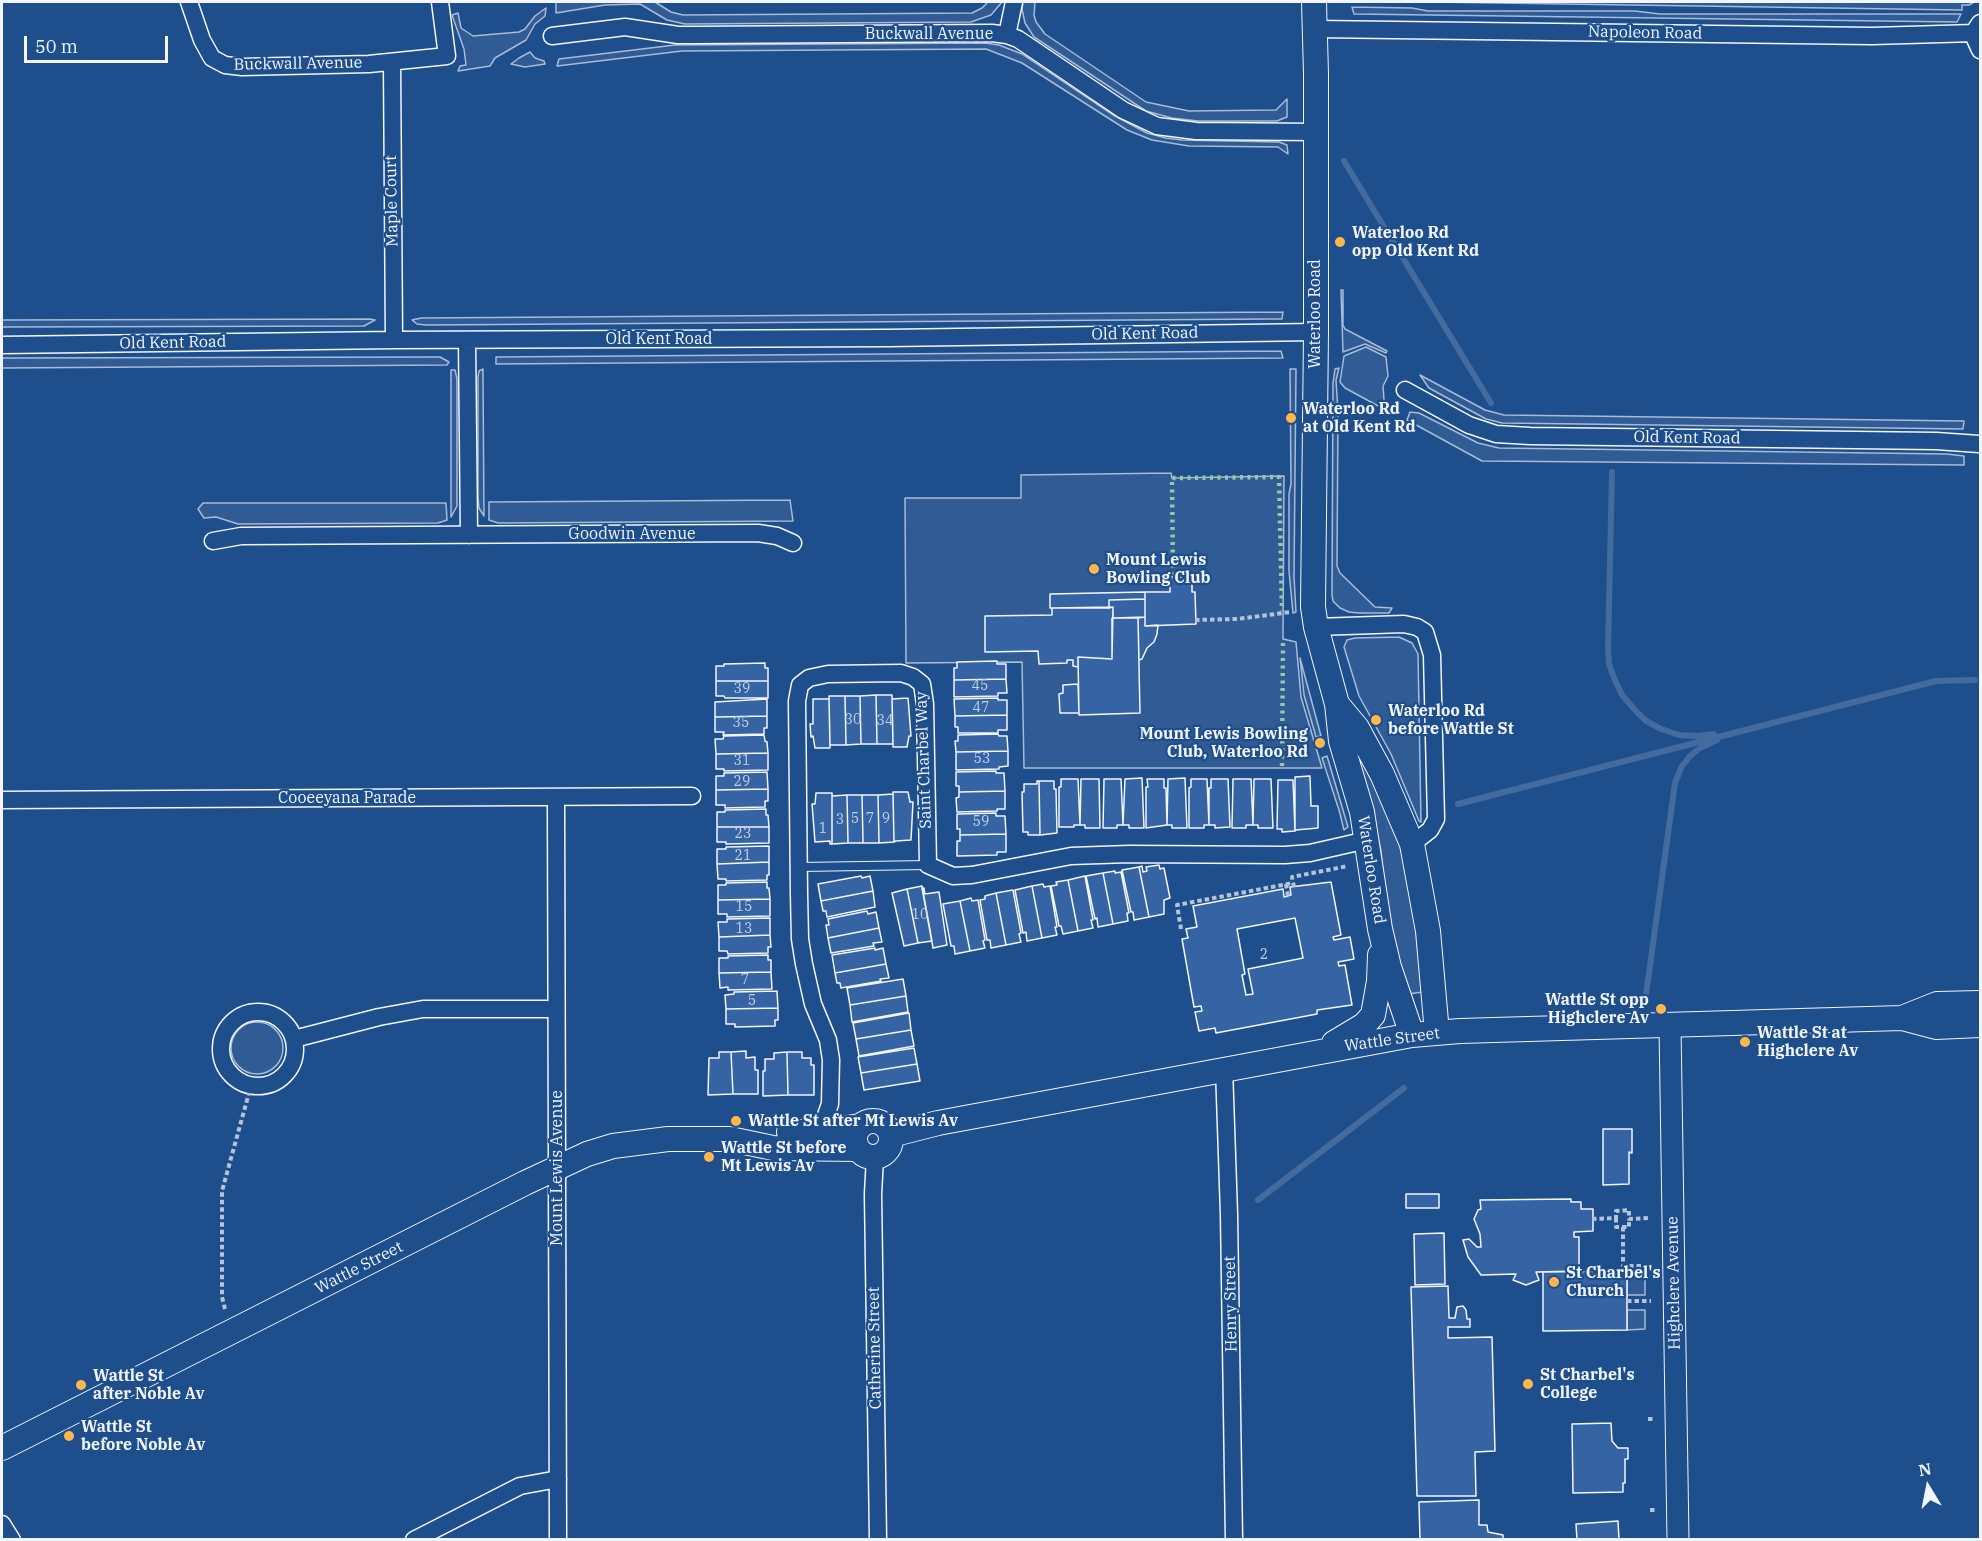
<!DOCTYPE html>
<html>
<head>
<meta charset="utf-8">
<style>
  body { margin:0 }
  #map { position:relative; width:1982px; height:1541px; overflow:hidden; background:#1f4e8c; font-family:"IBM Plex Serif",serif }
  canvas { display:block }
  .frame { position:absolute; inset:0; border:3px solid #f2f6ff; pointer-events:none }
  .north { position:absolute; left:1898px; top:1457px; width:60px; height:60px; -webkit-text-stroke:4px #1f4e8c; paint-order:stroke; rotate:350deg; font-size:16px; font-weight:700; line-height:24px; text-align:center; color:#f2f6ff }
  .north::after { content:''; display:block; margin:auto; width:21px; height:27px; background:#f2f6ff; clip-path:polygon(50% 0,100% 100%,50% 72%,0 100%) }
  .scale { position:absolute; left:24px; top:36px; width:144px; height:27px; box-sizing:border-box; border:3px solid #f2f6ff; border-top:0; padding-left:8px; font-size:18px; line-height:21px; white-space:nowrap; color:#f2f6ff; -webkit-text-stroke:4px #1f4e8c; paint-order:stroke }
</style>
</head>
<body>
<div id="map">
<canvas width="1982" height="1541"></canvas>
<div class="frame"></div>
<div class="north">N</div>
<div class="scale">50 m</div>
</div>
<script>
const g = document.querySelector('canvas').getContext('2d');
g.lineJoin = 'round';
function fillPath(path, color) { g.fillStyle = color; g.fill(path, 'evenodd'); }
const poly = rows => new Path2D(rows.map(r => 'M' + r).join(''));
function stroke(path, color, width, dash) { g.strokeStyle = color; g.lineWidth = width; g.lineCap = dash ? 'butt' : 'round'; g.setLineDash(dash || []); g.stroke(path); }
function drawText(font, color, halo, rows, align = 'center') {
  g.font = font + ' "IBM Plex Serif",serif'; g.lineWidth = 4.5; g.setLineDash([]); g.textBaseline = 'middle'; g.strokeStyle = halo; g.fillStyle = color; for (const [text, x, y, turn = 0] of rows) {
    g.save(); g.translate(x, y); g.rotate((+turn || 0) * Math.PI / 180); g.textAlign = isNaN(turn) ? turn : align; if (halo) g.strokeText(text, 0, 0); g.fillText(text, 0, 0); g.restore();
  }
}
const green = poly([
  [556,2,655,2,671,12,683,15,972,13,982,8,988,2,1002,2,991,15,971,22,685,24,667,20,640,4,605,5,556,13,556,2],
  [1023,2,1035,2,1034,15,1036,22,1045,34,1146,102,1189,111,1276,110,1287,99,1287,117,1277,121,1198,121,1172,118,1146,111,1034,37,1025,23,1022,9,1023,2],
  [1432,2,1974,2,1969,5,1962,5,1962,10,1432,2],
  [1352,7,1412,8,1428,11,1635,11,1660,14,1961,14,1957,22,1354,14,1352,7],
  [546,8,545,16,535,24,526,40,495,58,490,66,458,71,460,66,466,65,464,49,452,15,458,13,461,28,473,36,519,32,525,29,535,16,546,8],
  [985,43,999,45,1022,54,1113,115,1147,133,1166,138,1182,140,1279,142,1287,145,1288,154,1278,147,1189,146,1152,140,1127,130,1022,63,986,49,682,51,557,66,559,59,675,45,985,43],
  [530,52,535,58,544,61,545,64,525,67,511,64,519,58,530,52],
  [1341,290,1343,290,1343,325,1345,329,1387,351,1386,353,1365,344,1343,352,1341,290],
  [1283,312,1282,319,1271,319,426,325,417,324,412,320,421,318,1283,312],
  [2,320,370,319,375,320,364,326,2,327,2,320],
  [1366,347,1386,357,1388,376,1383,386,1384,400,1382,408,1345,388,1340,382,1344,356,1366,347],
  [1281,351,1283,358,496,364,496,357,1281,351],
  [432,357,440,357,449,362,447,365,2,368,2,358,432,357],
  [1339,368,1336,380,1338,412,1337,566,1340,573,1375,607,1392,608,1389,613,1359,613,1349,612,1340,608,1333,601,1332,595,1333,383,1335,369,1339,368],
  [483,369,483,377,484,516,479,508,478,496,478,377,479,371,483,369],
  [1290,369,1296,369,1294,577,1296,612,1293,613,1289,571,1289,494,1291,484,1290,369],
  [451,370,455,370,457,379,457,506,451,517,451,370],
  [1420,375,1485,410,1504,415,1964,421,1963,429,1502,423,1486,419,1429,388,1420,375],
  [1410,412,1419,413,1478,443,1499,448,1947,454,1964,456,1964,465,1482,461,1407,420,1410,412],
  [1171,473,1172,478,1284,476,1283,639,1296,642,1301,697,1322,768,1024,768,1022,662,906,663,905,498,1021,498,1021,475,1171,473],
  [790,500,793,521,498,523,489,520,489,502,790,500],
  [203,503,446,503,447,520,438,523,238,524,216,517,204,518,198,509,203,503],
  [1399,637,1412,643,1418,654,1421,822,1419,821,1391,754,1359,696,1344,647,1347,640,1355,638,1399,637],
  [1300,658,1321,736,1316,737,1304,695,1300,658],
  [1327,756,1348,827,1344,830,1339,810,1322,758,1327,756],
  [1362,758,1398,839,1406,868,1412,895,1423,992,1408,994,1391,948,1381,851,1375,824,1357,760,1362,758],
  '231 1048a26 26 0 1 1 52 0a26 26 0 1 1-52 0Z',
  [1627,1271,1645,1271,1645,1295,1627,1295,1627,1271],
  [1627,1310,1645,1310,1645,1329,1627,1330,1627,1310]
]);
fillPath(green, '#305b95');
stroke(green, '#a8bbd7', 1.5);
stroke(poly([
  [1344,161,1491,403],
  [1612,472,1608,649,1609,664,1614,678,1622,695,1634,709,1646,721,1661,729,1679,735,1698,736,1714,734],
  [1458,804,1936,681,1975,680],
  [1645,1002,1675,783,1682,766,1690,756,1700,748,1717,740],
  [1258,1200,1404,1088]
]), '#446ba0', 6);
const building = poly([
  [1170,577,1192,577,1192,592,1195,592,1196,624,1145,626,1145,592,1170,592,1170,577],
  [1145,592,1145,599,1109,600,1109,608,1050,608,1050,594,1145,592],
  [1145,599,1145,617,1113,618,1113,607,1109,608,1109,600,1145,599],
  [1113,607,1112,659,1078,657,1078,667,1073,666,1073,660,1067,660,1067,663,1039,664,1038,651,985,652,985,616,1052,615,1052,608,1113,607],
  [1145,617,1145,626,1158,625,1157,634,1154,642,1147,648,1142,659,1139,660,1138,618,1145,617],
  [1112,618,1138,618,1140,713,1079,715,1078,657,1112,659,1112,618],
  [997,661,997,664,1006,664,1006,679,954,680,954,668,957,668,957,662,997,661],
  [765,663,765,668,768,668,768,681,716,681,716,666,724,666,724,664,765,663],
  [1006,679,1007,693,998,693,998,696,954,697,954,680,1006,679],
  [716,681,768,681,768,698,725,698,724,696,716,696,716,681],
  [1078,684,1079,713,1060,713,1059,694,1063,693,1063,685,1078,684],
  [876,695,877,744,861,744,860,696,876,695],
  [876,695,892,695,893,744,877,744,876,695],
  [829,696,845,696,846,745,830,745,829,696],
  [845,696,860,696,861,744,846,745,845,696],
  [908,698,911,736,909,736,907,747,893,747,892,699,908,698],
  [998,698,998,700,1007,700,1007,715,955,716,954,699,998,698],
  [767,699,767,716,715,717,715,702,767,699],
  [813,699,829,699,830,748,815,748,813,736,811,737,810,724,813,724,813,699],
  [1007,715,1007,730,998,730,998,733,958,733,958,727,955,727,955,716,1007,715],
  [767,716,767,728,764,728,764,734,723,735,724,732,715,732,715,717,767,716],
  [998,734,999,736,1007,736,1008,751,956,752,955,741,958,741,958,735,998,734],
  [764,735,765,741,767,742,768,753,716,754,715,739,723,739,724,736,764,735],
  [1008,751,1008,766,999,767,999,769,956,770,956,752,1008,751],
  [768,753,768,770,724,771,724,769,716,769,716,754,768,753],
  [996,771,996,773,1004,773,1005,791,959,792,959,786,956,786,956,772,996,771],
  [767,772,768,789,716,790,716,776,724,776,724,773,767,772],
  [1310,776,1311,806,1318,806,1318,828,1296,830,1295,831,1295,777,1310,776],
  [1142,778,1144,828,1129,828,1129,825,1123,825,1125,779,1142,778],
  [1185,778,1187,828,1172,828,1172,825,1167,825,1168,779,1185,778],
  [1061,779,1078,779,1080,825,1074,825,1074,827,1059,827,1059,787,1061,787,1061,779],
  [1081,779,1099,779,1100,828,1085,828,1085,825,1080,825,1081,779],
  [1104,779,1121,779,1123,825,1117,825,1117,828,1103,828,1104,779],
  [1147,779,1164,779,1164,788,1166,788,1167,825,1146,828,1146,787,1148,787,1147,779],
  [1191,779,1207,779,1209,825,1204,825,1204,828,1189,828,1189,788,1191,787,1191,779],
  [1211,779,1228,779,1230,827,1215,828,1215,825,1209,825,1209,788,1211,788,1211,779],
  [1233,779,1251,779,1253,825,1246,825,1246,828,1232,828,1233,779],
  [1254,779,1271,779,1273,828,1258,828,1258,825,1253,825,1254,779],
  [1278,780,1293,780,1295,831,1282,832,1282,829,1277,829,1278,780],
  [1037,781,1039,781,1040,835,1028,835,1028,832,1023,832,1022,792,1024,792,1024,784,1037,784,1037,781],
  [1039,781,1054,781,1054,789,1056,789,1057,833,1040,835,1039,781],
  [768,789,768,801,765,801,765,807,725,808,725,805,716,805,716,790,768,789],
  [1005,791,1005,809,997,809,997,811,957,812,956,798,959,797,959,792,1005,791],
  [893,792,908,792,910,802,913,802,911,840,896,841,894,842,893,792],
  [816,793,832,793,832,844,830,844,830,841,815,842,812,804,815,804,816,793],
  [893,794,894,842,879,843,878,795,893,794],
  [847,795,848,843,832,844,832,796,847,795],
  [847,795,862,795,863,843,848,843,847,795],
  [862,795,878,795,879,843,863,843,862,795],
  [766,809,766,815,768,815,769,827,717,827,717,812,725,812,725,810,766,809],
  [996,813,996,816,1005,816,1006,834,960,835,960,829,957,829,957,814,996,813],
  [717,827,769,827,769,843,726,844,726,842,717,842,717,827],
  [1006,834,1006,852,997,852,997,855,957,856,957,841,960,841,960,835,1006,834],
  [769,846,769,862,717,864,717,849,726,849,726,847,769,846],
  [769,862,769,875,767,875,767,880,726,881,726,879,718,879,717,864,769,862],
  [1159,865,1160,869,1164,868,1170,898,1164,900,1164,914,1149,917,1139,867,1142,866,1143,872,1147,871,1146,867,1159,865],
  [1139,867,1149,917,1134,920,1133,912,1131,912,1122,870,1139,867],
  [1115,871,1115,873,1121,872,1129,913,1127,913,1128,921,1113,924,1103,873,1115,871],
  [1103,873,1113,924,1098,927,1097,918,1095,919,1086,876,1103,873],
  [861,876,862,878,870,876,873,891,821,901,818,884,861,876],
  [1085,876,1093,920,1091,920,1093,928,1078,931,1068,880,1085,876],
  [1068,880,1078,931,1063,934,1061,926,1059,926,1051,886,1057,885,1056,882,1068,880],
  [767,882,767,888,769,888,770,899,718,900,718,885,726,885,726,883,767,882],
  [1331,882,1341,935,1333,937,1334,940,1350,937,1354,959,1338,962,1339,966,1345,965,1352,1005,1317,1010,1317,1014,1216,1033,1215,1028,1199,1031,1195,1012,1202,1011,1201,1006,1194,1007,1182,939,1188,938,1186,929,1197,927,1193,906,1283,889,1284,897,1291,895,1290,887,1331,882],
  [1295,918,1303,958,1248,969,1253,994,1246,995,1242,975,1245,974,1237,929,1295,918],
  [1043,884,1044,887,1050,886,1057,927,1055,927,1057,935,1042,938,1032,886,1043,884],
  [922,886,932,941,918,943,907,889,922,886],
  [1032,886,1042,938,1027,941,1026,932,1023,933,1015,890,1032,886],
  [922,888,924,888,925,894,939,892,947,945,933,948,922,888],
  [907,889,918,943,904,946,892,893,907,889],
  [1013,890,1021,933,1019,934,1021,942,1006,945,996,893,1013,890],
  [873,891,875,907,827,917,826,911,823,911,821,901,873,891],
  [996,893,1006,945,991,948,990,940,987,940,980,900,985,899,985,896,996,893],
  [971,898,972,901,978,900,985,940,983,941,985,948,970,951,960,901,971,898],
  [770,899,770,916,727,917,727,914,718,914,718,900,770,899],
  [960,901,970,951,955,954,954,946,951,946,943,904,960,901],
  [867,911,868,914,876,912,879,928,828,938,826,925,829,925,828,919,867,911],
  [770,918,770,935,719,937,718,922,727,922,727,919,770,918],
  [879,928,882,942,873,943,874,946,831,953,828,938,879,928],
  [770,935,771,947,768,947,768,953,728,954,727,951,719,951,719,937,770,935],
  [875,948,875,950,883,948,886,964,835,973,832,955,875,948],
  [768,955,768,960,771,960,771,972,719,973,719,958,728,958,728,956,768,955],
  [886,964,889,978,880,979,881,981,841,988,840,983,837,983,835,973,886,964],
  [771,972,772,989,728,990,728,987,720,988,719,973,771,972],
  [903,979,906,996,850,1005,847,988,903,979],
  [777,991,778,1008,726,1009,725,995,734,994,734,992,777,991],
  [906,996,908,1012,852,1022,850,1005,906,996],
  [778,1008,778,1020,775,1020,775,1026,735,1027,735,1024,726,1024,726,1009,778,1008],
  [909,1013,911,1030,856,1039,853,1023,909,1013],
  [911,1030,914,1046,859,1056,856,1039,911,1030],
  [914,1048,917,1064,861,1073,858,1057,914,1048],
  [746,1051,746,1058,755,1057,755,1070,758,1070,758,1094,733,1094,731,1052,746,1051],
  [719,1052,731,1052,733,1094,708,1095,709,1058,719,1058,719,1052],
  [787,1052,802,1052,802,1058,811,1058,811,1065,814,1065,814,1095,788,1095,787,1052],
  [787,1052,788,1095,763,1096,763,1071,765,1071,765,1059,774,1059,774,1053,787,1052],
  [917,1064,920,1081,864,1090,861,1073,917,1064],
  [1603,1129,1632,1129,1632,1153,1629,1152,1629,1184,1603,1185,1603,1129],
  [1406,1194,1439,1194,1439,1208,1406,1208,1406,1194],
  [1571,1199,1571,1202,1581,1202,1581,1209,1593,1209,1593,1231,1574,1232,1574,1237,1579,1237,1579,1271,1536,1272,1539,1280,1526,1285,1513,1280,1516,1274,1481,1275,1468,1257,1463,1240,1469,1239,1477,1247,1481,1247,1480,1234,1474,1219,1478,1210,1481,1209,1480,1200,1571,1199],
  [1444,1233,1445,1284,1415,1285,1414,1234,1444,1233],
  [1627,1271,1627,1330,1543,1331,1543,1272,1627,1271],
  [1448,1286,1449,1318,1455,1318,1457,1307,1463,1306,1466,1310,1467,1319,1470,1319,1470,1327,1448,1327,1448,1338,1492,1337,1495,1451,1475,1452,1476,1496,1417,1496,1411,1287,1448,1286],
  [1611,1423,1612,1441,1618,1448,1628,1448,1628,1459,1625,1459,1625,1483,1623,1483,1623,1492,1573,1493,1572,1424,1611,1423],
  [1479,1500,1479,1525,1487,1525,1488,1532,1503,1535,1503,1540,1420,1540,1419,1502,1479,1500],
  [1618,1521,1619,1540,1577,1540,1576,1524,1618,1521]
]);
fillPath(building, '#3563a3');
stroke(building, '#f2f6ff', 1.5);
const service = poly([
  [799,867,928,865]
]);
const minor = poly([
  [189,2,202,40,212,58,225,65,242,67,369,64,447,56,440,2],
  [1980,23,1976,29,1975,39,1980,50],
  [1315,29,1872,36,1975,33],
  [1007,35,1014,2],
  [552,36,625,27,678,35,693,35,992,33,1007,35,1018,39,1123,110,1157,126,1196,131,1316,132],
  [392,62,394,340],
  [467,340,469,535],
  [2,345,394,340,888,338,1316,332],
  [1405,390,1469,425,1496,434,1530,436,1936,441,1979,444],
  [213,541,241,536,758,533,777,536,793,543],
  [1316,627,1404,624,1417,627,1425,632,1432,655,1436,819,1430,830,1412,844],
  [556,797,558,1540],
  [2,800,692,796],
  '221 1049a37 37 0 1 1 74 0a37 37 0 1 1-74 0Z',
  [294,1039,379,1017,423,1009,556,1009],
  [1224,1068,1229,1214,1234,1540],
  [820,1132,830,1104,831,1060,828,1040,813,1004,804,964,800,939,799,894,797,701,800,685,809,678,828,674,901,673,913,677,922,684,925,704,928,865,953,876,972,875,1071,856,1129,854,1285,855,1310,853,1367,840],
  [875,1157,873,1194,878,1540],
  [2,1524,12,1540],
  [414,1540,520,1486,558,1479]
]);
const tertiary = poly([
  [1670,1026,1678,1540]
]);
const secondary = poly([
  [1314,2,1316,74,1316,332,1313,607,1316,627,1337,704,1341,741,1362,812,1380,929,1389,967,1412,1035],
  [1337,704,1357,728,1382,774,1412,844,1428,931,1437,1033],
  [1902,1018,1937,1004,1980,1003],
  [1334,1043,1364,1025,1373,1015,1379,981,1380,955],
  '855 1139a18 18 0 1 1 36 0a18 18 0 1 1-36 0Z',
  [789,1132,820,1132,860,1126],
  [891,1135,938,1123,1412,1035,1460,1031,1902,1018,1936,1027,1980,1025],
  [2,1448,525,1183,587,1154,613,1146,668,1139,730,1139,773,1148,857,1149]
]);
stroke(service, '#f2f6ff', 10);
stroke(minor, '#f2f6ff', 19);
stroke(tertiary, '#f2f6ff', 23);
stroke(secondary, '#f2f6ff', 26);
stroke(poly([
  [1195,620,1237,619,1291,612],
  [1286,884,1288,896],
  [1294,887,1292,877,1348,866],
  [1181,929,1177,905,1293,883],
  [1616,1218,1616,1227,1629,1227,1629,1219],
  [1592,1219,1616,1218,1616,1211,1629,1210,1629,1219,1649,1218],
  [1623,1227,1623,1266,1651,1266],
  [1627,1301,1651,1301],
  [225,1309,222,1297,222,1191,249,1093,247,1084],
  [1648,1419,1654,1419],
  [1650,1510,1656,1510]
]), '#b3c4dc', 4, [4.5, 3]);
stroke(service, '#1f4e8c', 8);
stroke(minor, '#1f4e8c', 16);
stroke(tertiary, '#1f4e8c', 21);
stroke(secondary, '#1f4e8c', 24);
stroke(poly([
  [1173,575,1172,478,1279,477,1282,611],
  [1282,766,1283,643]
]), '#97c8a6', 4.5, [3, 4.5]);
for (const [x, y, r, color] of [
  [1340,242,6,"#ffb74d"],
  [1291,418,6,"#ffb74d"],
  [1094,569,6,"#ffb74d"],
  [1376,720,6,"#ffb74d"],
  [1320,743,6,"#ffb74d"],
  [1661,1009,6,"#ffb74d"],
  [1745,1042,6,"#ffb74d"],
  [736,1121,6,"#ffb74d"],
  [709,1157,6,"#ffb74d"],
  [1554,1282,6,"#ffb74d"],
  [1528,1384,6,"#ffb74d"],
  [81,1385,6,"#ffb74d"],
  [69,1436,6,"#ffb74d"]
]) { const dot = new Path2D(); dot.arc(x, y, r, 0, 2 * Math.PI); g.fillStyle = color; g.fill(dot); stroke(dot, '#1f4e8c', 2); }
drawText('14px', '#c3d1e8', null, [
  ["45",980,686],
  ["39",742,689],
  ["47",981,708],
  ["30",853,720],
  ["34",885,721],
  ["35",741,723],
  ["53",982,759],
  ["31",742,761],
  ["29",742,782],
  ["5",855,819],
  ["7",870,819],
  ["9",886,819],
  ["3",840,820],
  ["59",981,822],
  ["1",823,829],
  ["23",743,834],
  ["21",743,856],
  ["15",744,907],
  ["10",920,915],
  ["13",744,929],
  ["2",1264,955],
  ["7",745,980],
  ["5",752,1001]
]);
drawText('16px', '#f2f6ff', '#1f4e8c', [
  ["Napoleon Road",1645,33,1],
  ["Buckwall Avenue",929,34],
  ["Buckwall Avenue",298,64,-1],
  ["Maple Court",392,201,-91],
  ["Waterloo Road",1315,314,-90],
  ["Old Kent Road",1145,334,-1],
  ["Old Kent Road",659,339],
  ["Old Kent Road",173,343,-1],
  ["Old Kent Road",1687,438,1],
  ["Goodwin Avenue",632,534],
  ["Saint Charbel Way",924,760,-92],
  ["Cooeeyana Parade",347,798],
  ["Waterloo Road",1371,870,81],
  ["Wattle Street",1392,1040,-8],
  ["Mount Lewis Avenue",557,1168,-90],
  ["Wattle Street",359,1268,-27],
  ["Highclere Avenue",1674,1283,-91],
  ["Henry Street",1231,1304,-91],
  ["Catherine Street",875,1348,-91]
]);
drawText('bold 16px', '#f2f6ff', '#1f4e8c', [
  ["Waterloo Rd",1352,233],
  ["opp Old Kent Rd",1352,251],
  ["Waterloo Rd",1303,409],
  ["at Old Kent Rd",1303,427],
  ["Mount Lewis",1106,560],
  ["Bowling Club",1106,578],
  ["Waterloo Rd",1388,711],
  ["before Wattle St",1388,729],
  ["Mount Lewis Bowling",1308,734,"right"],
  ["Club, Waterloo Rd",1308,752,"right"],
  ["Wattle St opp",1649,1000,"right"],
  ["Highclere Av",1649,1018,"right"],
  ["Wattle St at",1757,1033],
  ["Highclere Av",1757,1051],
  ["Wattle St after Mt Lewis Av",748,1121],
  ["Wattle St before",721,1148],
  ["Mt Lewis Av",721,1166],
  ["St Charbel's",1566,1273],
  ["Church",1566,1291],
  ["St Charbel's",1540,1375],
  ["College",1540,1393],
  ["Wattle St",93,1376],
  ["after Noble Av",93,1394],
  ["Wattle St",81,1427],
  ["before Noble Av",81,1445]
], 'left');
</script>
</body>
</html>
